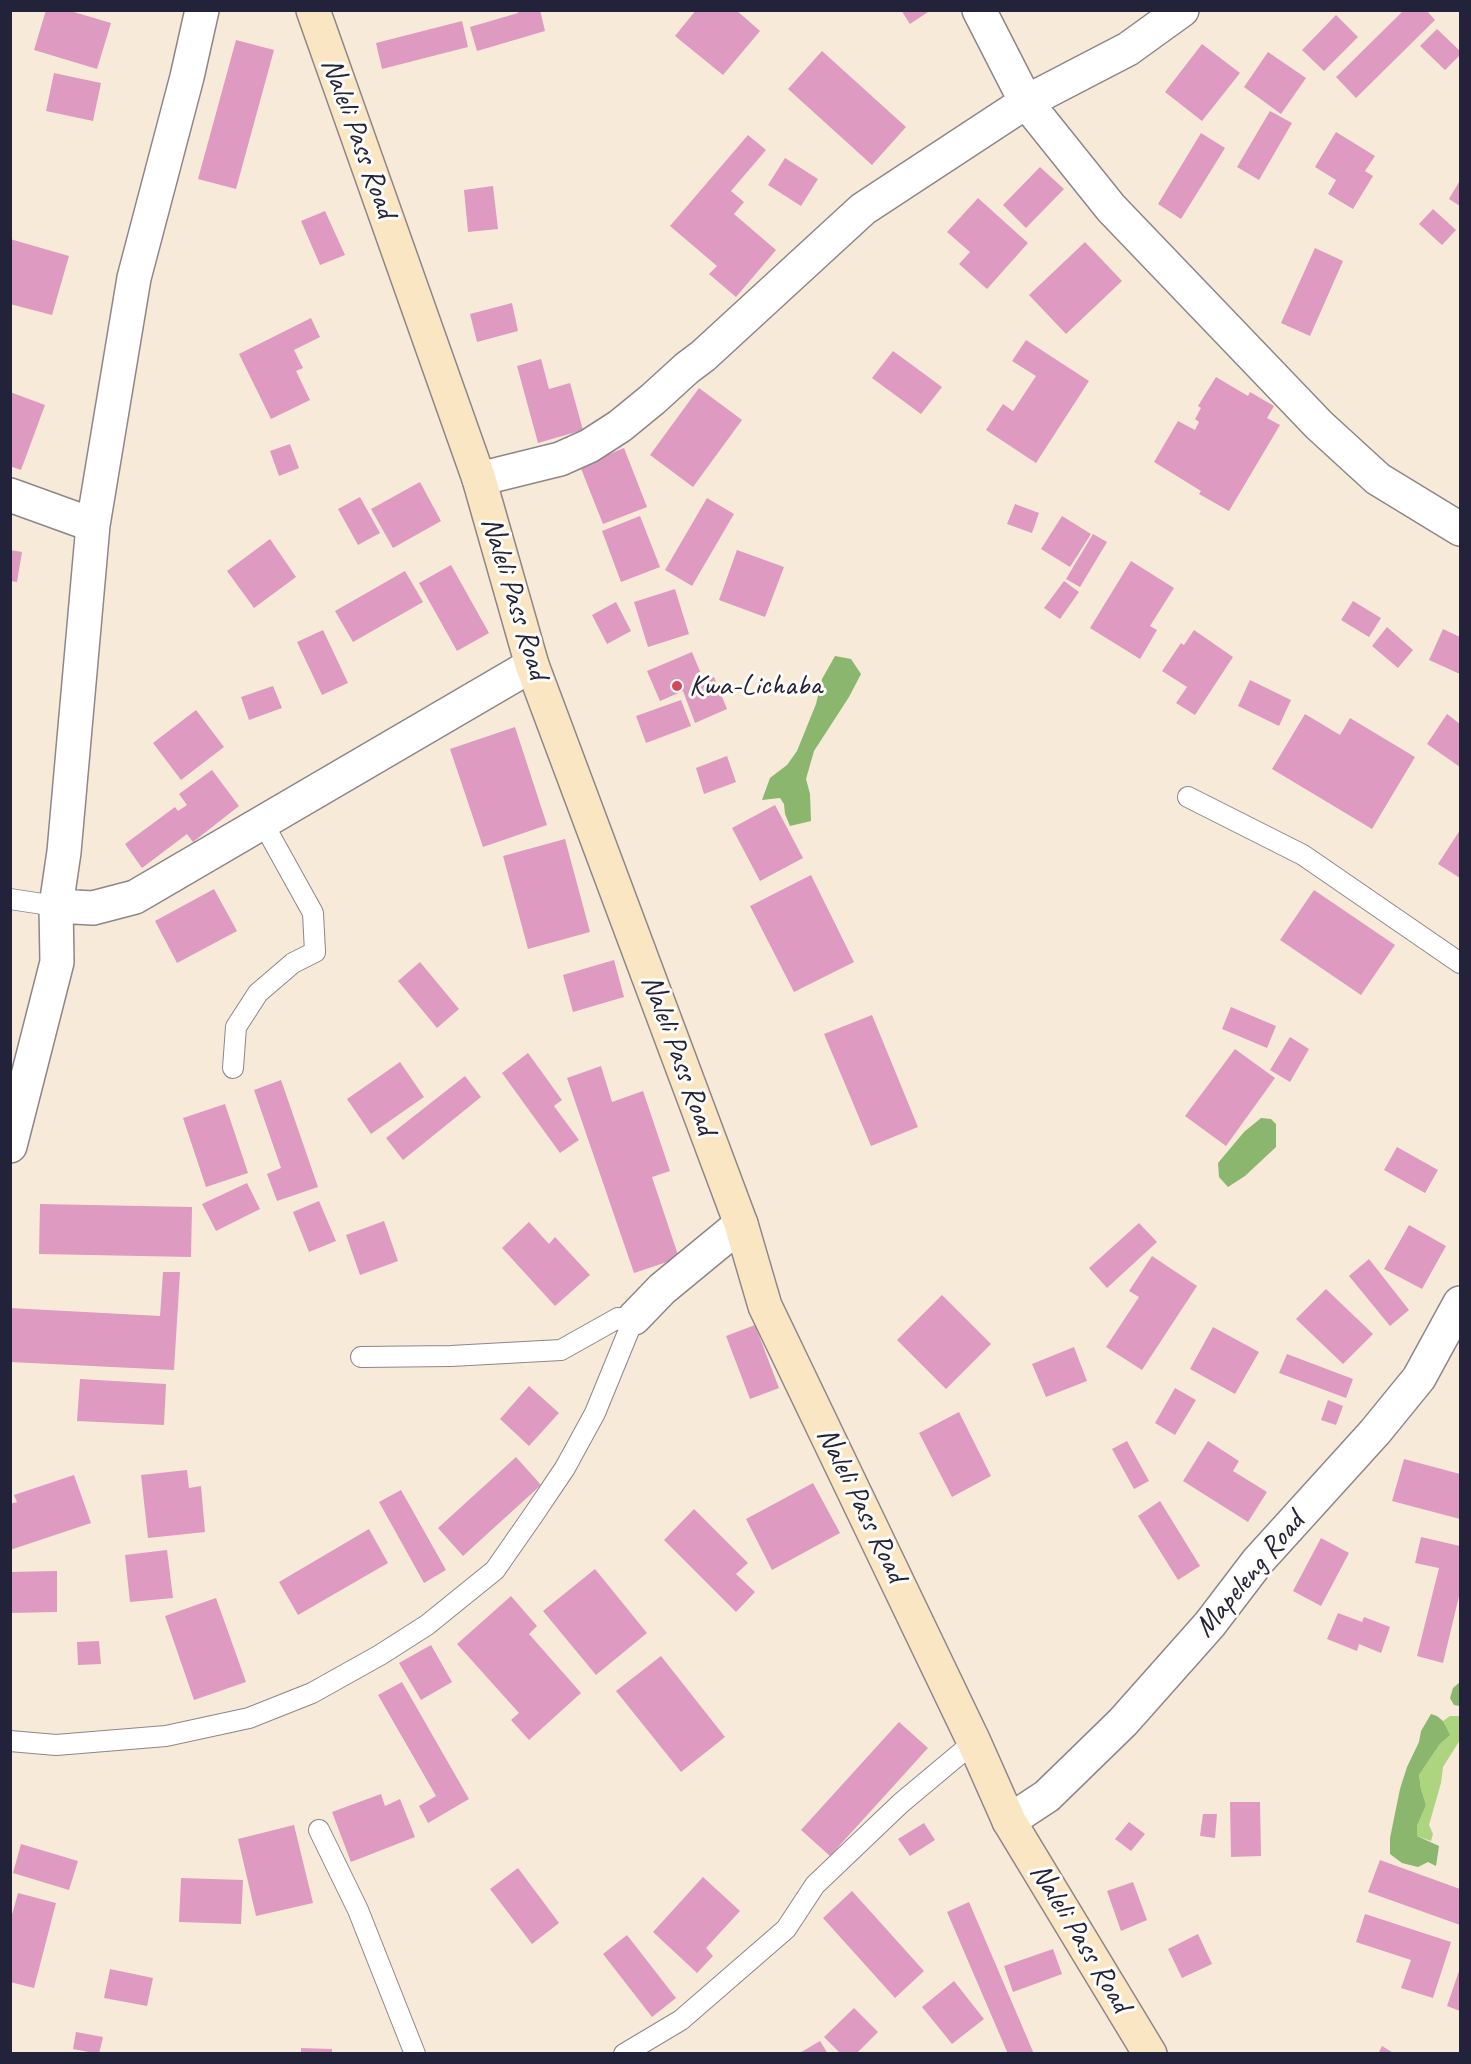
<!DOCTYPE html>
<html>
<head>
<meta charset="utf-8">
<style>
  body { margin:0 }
  #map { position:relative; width:1471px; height:2064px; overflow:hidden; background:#f8ead8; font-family:Caveat,sans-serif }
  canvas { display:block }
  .frame { position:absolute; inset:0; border:12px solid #22223b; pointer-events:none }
</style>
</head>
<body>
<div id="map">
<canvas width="1471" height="2064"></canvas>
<div class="frame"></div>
</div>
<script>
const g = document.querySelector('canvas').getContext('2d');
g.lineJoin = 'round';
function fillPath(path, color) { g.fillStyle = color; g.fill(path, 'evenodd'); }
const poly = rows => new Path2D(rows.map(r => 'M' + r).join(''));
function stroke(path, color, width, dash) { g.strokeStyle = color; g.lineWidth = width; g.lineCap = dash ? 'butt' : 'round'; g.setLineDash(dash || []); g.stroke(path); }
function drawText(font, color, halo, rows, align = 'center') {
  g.font = font + ' Caveat,sans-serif'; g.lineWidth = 6; g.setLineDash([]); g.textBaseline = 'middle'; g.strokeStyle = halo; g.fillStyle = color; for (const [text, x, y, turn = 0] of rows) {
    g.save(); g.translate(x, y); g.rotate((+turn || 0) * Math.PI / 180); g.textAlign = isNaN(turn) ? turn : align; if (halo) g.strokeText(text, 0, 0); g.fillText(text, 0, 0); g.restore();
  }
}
fillPath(poly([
  [1450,1716,1459,1716,1460,1718,1460,1740,1443,1767,1441,1783,1429,1825,1433,1834,1431,1841,1417,1836,1417,1826,1426,1805,1421,1789,1419,1775,1440,1744,1449,1735,1443,1721]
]), '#add57f');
fillPath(poly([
  [835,656,851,659,861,674,849,697,814,751,806,779,810,794,811,821,790,826,785,814,784,804,780,798,762,800,770,778,787,765,797,751,816,704,822,679],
  [1261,1118,1271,1119,1276,1124,1276,1147,1245,1176,1228,1187,1219,1177,1218,1163,1244,1132],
  [1460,1682,1460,1706,1454,1705,1450,1698,1453,1688],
  [1431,1714,1437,1716,1443,1721,1450,1735,1440,1744,1419,1775,1421,1789,1426,1805,1417,1826,1417,1836,1439,1846,1436,1866,1428,1862,1418,1867,1402,1863,1390,1854,1390,1838,1400,1789,1407,1767,1419,1742,1421,1731]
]), '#8ab66e');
fillPath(poly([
  [46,10,67,10,111,23,97,69,34,50],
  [518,10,540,10,545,31,477,51,470,27,518,13],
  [696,10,736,10,760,31,723,75,675,36],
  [901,10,931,10,910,24],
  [1404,10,1426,10,1435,20,1356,98,1336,77],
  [1336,15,1358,37,1324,71,1302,50],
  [462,21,468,47,382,69,376,43],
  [1437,29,1460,51,1460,55,1445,70,1420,46],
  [236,40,274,50,236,189,198,179],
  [1202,44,1240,73,1202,121,1165,92],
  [822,51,906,127,872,165,788,89],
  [1268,52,1306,78,1281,114,1244,87],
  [54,73,101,83,93,121,46,111],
  [1270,111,1292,123,1259,180,1237,167],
  [1336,132,1375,156,1365,171,1373,176,1353,209,1328,194,1336,180,1315,167],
  [1201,133,1225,148,1181,219,1158,204],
  [748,135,766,150,731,191,744,202,734,214,776,250,736,297,709,274,717,266,670,226],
  [785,158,818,179,801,206,768,185],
  [1040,167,1064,189,1026,228,1003,205],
  [1459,182,1460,183,1460,206,1449,199],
  [493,186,498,229,468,232,464,190],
  [978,198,1028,243,987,289,959,264,970,252,947,232],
  [1433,209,1456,230,1442,245,1419,224],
  [325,211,345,255,320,265,301,221],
  [10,239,69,256,52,315,10,304],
  [1085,242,1122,281,1066,334,1029,295],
  [1315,248,1343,261,1310,336,1281,323],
  [512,303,518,331,477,342,470,314],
  [311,318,320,337,294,350,303,368,296,371,310,400,271,419,239,354],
  [1026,340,1089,381,1036,463,986,430,1003,404,1013,411,1036,376,1012,361],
  [893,351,942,387,921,414,872,378],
  [541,359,549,389,570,383,583,430,538,443,517,366],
  [1216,377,1248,396,1250,392,1274,406,1267,418,1280,425,1229,511,1199,494,1201,491,1154,462,1178,421,1195,430,1199,422,1195,419,1201,408,1198,406],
  [699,388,742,420,693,487,650,455],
  [10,392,45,405,21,470,10,466],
  [290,444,299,468,279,476,270,451],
  [624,448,647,507,603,524,580,466],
  [420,482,441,521,393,548,371,509],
  [360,497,380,533,358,545,338,509],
  [707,498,734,514,692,586,665,570],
  [1015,504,1039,513,1032,533,1007,524],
  [640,516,660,567,621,582,602,531],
  [1062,516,1091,534,1070,567,1041,549],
  [1093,534,1107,542,1080,587,1066,579],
  [270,539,296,577,254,608,227,571],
  [10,550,22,552,17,582,10,581],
  [737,550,784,567,765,617,719,600],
  [1131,561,1174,588,1150,626,1157,630,1140,659,1090,628],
  [451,565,489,633,457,651,419,583],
  [405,571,423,602,353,642,335,611],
  [1064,581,1079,592,1060,619,1044,608],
  [675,589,689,634,648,647,634,602],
  [1353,601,1381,618,1369,637,1341,620],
  [616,602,631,631,607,644,592,615],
  [1387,627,1413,650,1398,668,1372,646],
  [1443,629,1460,637,1460,674,1429,660],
  [323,630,348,683,322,695,297,642],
  [1194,630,1233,657,1195,715,1176,703,1187,687,1162,671,1181,643,1184,645],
  [692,652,704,681,714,677,727,709,695,723,683,691,660,701,647,671],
  [1250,680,1291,700,1279,726,1238,706],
  [273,686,282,708,249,720,241,697],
  [681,700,691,726,646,743,636,716],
  [196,710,224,747,181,780,153,743],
  [1305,714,1340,735,1350,718,1415,757,1372,829,1272,769],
  [1447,714,1460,724,1460,767,1427,744],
  [515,727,547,825,483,847,450,749],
  [727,756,736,782,704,794,696,768],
  [212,770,239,806,193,842,187,834,142,868,125,844,175,807,178,811,187,805,179,794],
  [775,805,803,858,760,881,732,828],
  [1460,830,1460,878,1438,864],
  [565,839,590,932,528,949,503,856],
  [811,875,854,962,794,992,750,906],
  [214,889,237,931,177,963,155,921],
  [1314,890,1395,945,1361,995,1280,940],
  [614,960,624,997,573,1012,563,975],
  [420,962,459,1009,437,1028,398,981],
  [1231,1007,1276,1026,1267,1048,1222,1029],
  [872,1015,918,1127,871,1146,824,1034],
  [1290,1037,1309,1049,1290,1082,1270,1070],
  [1235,1049,1275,1078,1226,1146,1185,1116],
  [528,1053,562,1100,554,1106,579,1140,560,1153,502,1073],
  [400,1062,424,1097,371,1134,347,1099],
  [601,1066,612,1102,643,1091,670,1171,652,1177,679,1258,634,1273,567,1078],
  [465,1076,481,1097,403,1160,386,1138],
  [281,1080,318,1187,277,1201,267,1174,281,1168,254,1090],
  [225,1104,248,1173,206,1187,183,1118],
  [1397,1147,1438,1170,1425,1193,1384,1170],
  [247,1183,260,1209,216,1231,202,1204],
  [319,1201,336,1241,309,1252,293,1212],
  [40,1204,192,1207,191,1257,39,1254],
  [384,1221,398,1261,360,1275,346,1235],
  [529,1222,549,1244,555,1237,590,1275,555,1306,502,1248],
  [1139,1223,1157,1242,1107,1288,1089,1268],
  [1409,1225,1446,1246,1422,1289,1384,1269],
  [1152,1256,1197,1286,1142,1370,1106,1347,1139,1297,1129,1291],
  [1369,1259,1409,1310,1390,1326,1349,1276],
  [163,1272,180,1272,174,1370,10,1362,10,1308,160,1316],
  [1326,1289,1373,1334,1343,1364,1296,1319],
  [942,1295,991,1344,946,1389,897,1340],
  [755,1325,779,1388,750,1399,726,1336],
  [1213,1327,1259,1352,1235,1394,1190,1369],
  [1074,1347,1087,1381,1046,1397,1032,1364],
  [1287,1354,1353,1379,1346,1398,1279,1373],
  [80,1379,166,1384,164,1425,77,1421],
  [529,1386,559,1413,529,1446,500,1419],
  [1175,1388,1196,1400,1175,1435,1155,1423],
  [1328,1400,1343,1406,1336,1425,1321,1420],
  [959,1412,991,1476,952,1497,919,1433],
  [1127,1441,1149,1481,1134,1489,1112,1449],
  [1208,1441,1239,1461,1233,1471,1267,1492,1248,1522,1183,1481],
  [516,1457,541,1485,463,1556,438,1528],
  [1404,1459,1460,1474,1460,1519,1392,1501],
  [187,1470,189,1488,201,1486,205,1532,148,1538,141,1475],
  [74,1475,91,1523,10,1550,10,1504,17,1502,14,1495],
  [813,1483,840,1533,772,1570,746,1519],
  [401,1490,446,1570,424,1583,379,1502],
  [1160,1501,1200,1566,1178,1580,1138,1516],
  [694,1509,748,1563,736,1574,755,1592,736,1612,664,1540],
  [369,1529,388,1563,298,1615,279,1582],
  [1421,1537,1460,1546,1460,1592,1443,1663,1417,1656,1439,1568,1415,1563],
  [1321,1538,1349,1553,1321,1606,1293,1591],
  [167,1550,173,1598,130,1602,125,1555],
  [595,1569,647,1633,596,1675,543,1611],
  [57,1571,57,1612,10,1613,10,1572],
  [511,1596,537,1626,529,1634,581,1693,529,1740,511,1720,519,1713,457,1644],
  [216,1598,246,1682,194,1700,165,1616],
  [1338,1613,1362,1622,1364,1617,1390,1627,1381,1653,1359,1644,1357,1651,1327,1639],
  [99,1641,101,1664,78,1665,77,1642],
  [431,1645,452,1682,421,1700,399,1663],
  [661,1656,725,1737,681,1772,616,1691],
  [402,1682,469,1799,428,1823,419,1806,436,1796,378,1695],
  [899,1722,928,1748,830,1856,801,1830],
  [381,1794,385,1806,400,1799,415,1837,351,1862,332,1812],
  [1230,1802,1260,1802,1261,1856,1231,1857],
  [1203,1814,1217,1814,1215,1838,1200,1836],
  [1129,1822,1145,1834,1131,1851,1115,1839],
  [924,1823,935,1840,910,1856,898,1839],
  [294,1825,313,1903,256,1916,238,1839],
  [21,1844,78,1861,69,1890,13,1873],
  [1380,1860,1460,1889,1460,1925,1368,1892],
  [518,1868,559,1923,532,1944,490,1889],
  [703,1877,740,1911,706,1948,713,1956,697,1973,653,1932],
  [181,1878,243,1880,241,1924,179,1922],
  [1133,1882,1147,1920,1121,1931,1107,1891],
  [852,1891,924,1971,895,1998,823,1918],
  [18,1893,56,1903,34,1988,10,1982,10,1922],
  [969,1902,1034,2054,1008,2054,947,1912],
  [1365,1914,1451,1942,1433,1998,1401,1988,1411,1960,1356,1942],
  [1198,1934,1212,1964,1182,1978,1168,1949],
  [627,1935,676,1998,652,2017,603,1954],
  [1053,1949,1062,1974,1013,1992,1004,1966],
  [1460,1968,1460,2011,1447,2006],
  [110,1969,153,1978,147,2006,104,1998],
  [954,1981,984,2019,952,2044,922,2007],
  [854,2008,878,2032,856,2054,841,2054,824,2037],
  [76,2032,103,2037,99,2054,73,2049],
  [820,2041,828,2054,798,2054],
  [1382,2046,1395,2054,1378,2054],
  [301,2048,332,2049,332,2054,301,2054]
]), '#de9ac0');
const service = poly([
  [1188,797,1303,855,1460,963],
  [10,899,56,906],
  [233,1068,236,1027,258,993,293,963,315,952,313,913,263,823],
  [10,1741,56,1745,166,1736,249,1718,312,1693,380,1655,427,1625,495,1570,534,1514,565,1468,595,1413,634,1318,618,1318,561,1350,451,1356,361,1357],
  [319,1830,358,1910,415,2054],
  [624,2054,681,2020,786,1929,815,1885,901,1803,974,1742]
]);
const minor = poly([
  [979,10,1026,102,1111,208,1319,425,1378,479,1460,529],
  [479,479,560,459,589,446,620,426,653,399,687,368,703,356,863,209,1026,102,1128,49,1182,10],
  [10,495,93,525],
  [56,906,93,908,135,897,532,665],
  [10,1146,57,962,56,906,64,852,93,525,134,278,187,77,202,10],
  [634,1318,662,1289,741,1224]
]);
const tertiary = poly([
  [1009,1821,1047,1796,1123,1722,1210,1624,1258,1561,1375,1432,1419,1378,1460,1303]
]);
const secondary = poly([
  [313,10,479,479,532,665,741,1224,765,1306,974,1742,1009,1821,1150,2054]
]);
stroke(service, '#8d868a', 22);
stroke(minor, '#8d868a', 36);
stroke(tertiary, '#8d868a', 36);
stroke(secondary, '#8d868a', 36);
stroke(service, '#fff', 20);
stroke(minor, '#fff', 33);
stroke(tertiary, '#fff', 33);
stroke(secondary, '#fbe6c4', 33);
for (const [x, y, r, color] of [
  [677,686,6,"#d1495b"]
]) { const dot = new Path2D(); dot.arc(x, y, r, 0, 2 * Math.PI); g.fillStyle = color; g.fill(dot); stroke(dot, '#fdfcf7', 2); }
drawText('30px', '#22223b', '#fdfcf7', [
  ["Naleli Pass Road",358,138,70],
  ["Naleli Pass Road",514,598,73],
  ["Naleli Pass Road",678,1055,70],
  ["Naleli Pass Road",861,1505,64],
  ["Mapeleng Road",1250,1575,-50],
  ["Naleli Pass Road",1080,1938,59]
]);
drawText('30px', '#22223b', '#fdfcf7', [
  ["Kwa-Lichaba",689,686]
], 'left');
</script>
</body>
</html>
